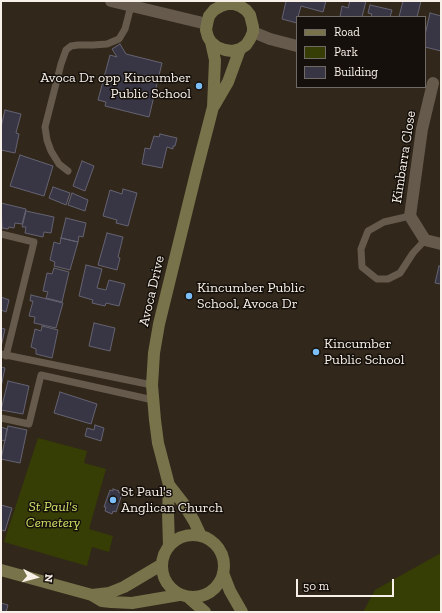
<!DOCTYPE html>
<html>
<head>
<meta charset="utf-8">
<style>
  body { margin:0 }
  #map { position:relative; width:442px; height:613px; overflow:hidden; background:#31271a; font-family:"Zilla Slab",serif }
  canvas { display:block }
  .frame { position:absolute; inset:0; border:2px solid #f7f0e8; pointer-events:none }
  .legend { position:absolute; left:296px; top:16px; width:130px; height:72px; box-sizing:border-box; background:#15100b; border:1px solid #6f6a63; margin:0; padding:5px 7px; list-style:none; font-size:12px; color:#f7f0e8 }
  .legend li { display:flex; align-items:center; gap:8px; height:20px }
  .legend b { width:20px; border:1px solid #6f6a63 }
  .north { position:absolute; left:16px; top:557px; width:40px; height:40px; -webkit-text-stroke:3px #15100b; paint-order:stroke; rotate:96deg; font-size:11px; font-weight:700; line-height:16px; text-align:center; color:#f7f0e8 }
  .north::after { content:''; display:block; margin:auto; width:14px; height:18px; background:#f7f0e8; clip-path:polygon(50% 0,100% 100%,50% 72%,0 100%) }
  .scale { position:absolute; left:296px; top:579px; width:98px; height:18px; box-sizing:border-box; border:2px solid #f7f0e8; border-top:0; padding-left:5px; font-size:12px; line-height:14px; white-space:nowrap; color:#f7f0e8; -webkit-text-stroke:3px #15100b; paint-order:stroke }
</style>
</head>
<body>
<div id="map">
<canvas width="442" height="613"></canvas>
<div class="frame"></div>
<ul class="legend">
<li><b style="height:5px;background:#78734b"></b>Road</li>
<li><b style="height:11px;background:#373e05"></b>Park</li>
<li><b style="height:11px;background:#383645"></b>Building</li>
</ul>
<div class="north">N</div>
<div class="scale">50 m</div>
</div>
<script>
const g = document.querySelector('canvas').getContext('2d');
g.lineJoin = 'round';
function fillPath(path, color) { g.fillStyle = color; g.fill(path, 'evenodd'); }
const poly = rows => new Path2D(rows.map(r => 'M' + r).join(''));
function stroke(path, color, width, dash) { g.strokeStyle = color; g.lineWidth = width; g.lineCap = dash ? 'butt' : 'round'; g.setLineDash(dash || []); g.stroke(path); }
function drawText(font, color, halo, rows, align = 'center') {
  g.font = font + ' "Zilla Slab",serif'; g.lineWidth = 3; g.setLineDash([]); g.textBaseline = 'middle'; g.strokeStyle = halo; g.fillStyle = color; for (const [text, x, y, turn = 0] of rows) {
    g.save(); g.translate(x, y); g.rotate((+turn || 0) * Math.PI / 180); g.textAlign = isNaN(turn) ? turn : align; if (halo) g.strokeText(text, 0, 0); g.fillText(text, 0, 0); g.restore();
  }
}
fillPath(poly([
  [38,438,87,451,84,463,106,469,89,529,113,536,109,552,92,547,87,566,4,542],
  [441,553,441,612,363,612,375,590]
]), '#373e05');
const building = poly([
  [286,1,326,1,323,12,301,6,298,17,297,17,297,23,282,19,286,1],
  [350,1,366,1,362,17,340,17,342,6,348,8,350,1],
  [403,1,421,1,417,17,399,17,403,1],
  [370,5,392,10,390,17,371,17,372,14,368,13,370,5],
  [430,13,441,16,441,51,425,47,425,35,430,13],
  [120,44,126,54,162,63,149,117,105,106,106,102,98,100,110,55,117,57,112,49,120,44],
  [5,110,21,114,16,133,19,134,15,153,1,150,1,127,5,110],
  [160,134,177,138,175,146,173,146,173,149,167,147,162,168,142,164,145,148,150,149,154,136,159,137,160,134],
  [20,155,53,166,44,196,10,186,20,155],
  [82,161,94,166,85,191,73,186,82,161],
  [53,187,70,193,66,205,49,198,53,187],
  [123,189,137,193,128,226,116,223,117,220,103,216,110,190,122,194,123,189],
  [72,193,88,200,85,211,68,205,72,193],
  [1,203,26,209,22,224,15,223,14,228,9,227,8,229,2,228,1,203],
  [26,211,54,217,51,233,44,232,43,237,25,233,26,227,22,227,26,211],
  [66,218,86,223,83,237,79,236,78,242,61,238,66,218],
  [107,233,123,237,118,257,120,258,117,270,98,265,107,233],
  [61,238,78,242,70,270,54,266,55,262,50,260,54,242,60,244,61,238],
  [86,265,102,269,97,288,106,290,109,280,125,284,119,306,106,303,105,306,92,303,93,300,79,296,86,265],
  [439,266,441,267,441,284,435,283,439,266],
  [54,268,69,272,62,302,46,298,48,292,43,291,47,273,52,274,54,268],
  [31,295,63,303,56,328,34,323,35,317,29,316,33,301,30,301,31,295],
  [1,297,9,300,6,312,1,310,1,297],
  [94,323,115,328,110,351,89,346,94,323],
  [42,326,58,330,52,358,36,354,36,349,31,347,35,329,41,331,42,326],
  [1,328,5,329,1,347,1,328],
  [1,367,5,368,1,387,1,367],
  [8,381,29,386,23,414,1,410,8,381],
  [60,392,97,404,91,424,54,413,60,392],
  [95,425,104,428,101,441,85,436,87,428,94,430,95,425],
  [8,426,27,430,20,463,1,459,8,426],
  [1,427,7,429,5,441,1,440,1,427],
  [113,489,119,491,118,492,122,494,116,512,113,511,112,514,105,511,106,507,104,507,110,490,113,491,113,489],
  [1,505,12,508,5,531,1,530,1,505],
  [1,603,8,605,6,612,1,612,1,603]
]);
fillPath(building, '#383645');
stroke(building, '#656373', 1);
stroke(poly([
  [68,171,59,164,51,151,47,140,45,127,61,64,66,50,71,46,78,45,93,45,107,44,119,39,125,29,131,6],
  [410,216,384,222,368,231,361,249,362,267,377,279,388,279,400,273,413,253,425,240],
  [1,234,34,242,6,356],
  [1,354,152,385],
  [1,418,29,424,41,375,153,400]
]), '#665a4d', 7);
stroke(poly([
  [111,1,207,24],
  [253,32,270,39,297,46],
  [433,83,422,129,410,216,425,240,441,244]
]), '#665a4d', 12);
stroke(poly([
  [214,106,228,82,240,49],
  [169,485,183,503,194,521,201,536],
  '162 566a31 31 0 1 1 62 0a31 31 0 1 1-62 0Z',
  [169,546,168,513,169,485,158,443,155,420,152,385,154,353,159,324,197,169,213,107,215,60,211,42,208,37,206,30,207,24,209,16,214,10,221,6,227,4,234,4,240,6,246,10,250,15,253,27,253,32,250,39,246,45,240,49,232,51,225,50,217,47,211,42],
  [1,570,92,595,102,601,111,602,132,603,179,595],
  [223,573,230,591,242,612],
  [92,595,109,593,124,587,161,565],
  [189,598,205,612]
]), '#78734b', 12);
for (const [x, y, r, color] of [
  [199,86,4,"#7bbef8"],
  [189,296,4,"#7bbef8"],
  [316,352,4,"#7bbef8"],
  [113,500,4,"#7bbef8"]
]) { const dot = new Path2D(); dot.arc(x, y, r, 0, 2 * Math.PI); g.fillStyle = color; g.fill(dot); stroke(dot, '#15100b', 1.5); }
drawText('14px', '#f7f0e8', '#15100b', [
  ["Avoca Dr opp Kincumber",191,78,"right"],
  ["Public School",191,94,"right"],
  ["Kincumber Public",197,288],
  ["School, Avoca Dr",197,304],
  ["Kincumber",324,344],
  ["Public School",324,360],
  ["St Paul's",121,492],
  ["Anglican Church",121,508]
], 'left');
drawText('14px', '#f7f0e8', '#15100b', [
  ["Kimbarra Close",404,157,-81],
  ["Avoca Drive",152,291,-77]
]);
drawText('italic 14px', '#d1e466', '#15100b', [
  ["St Paul's",53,507],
  ["Cemetery",53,523]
]);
</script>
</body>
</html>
